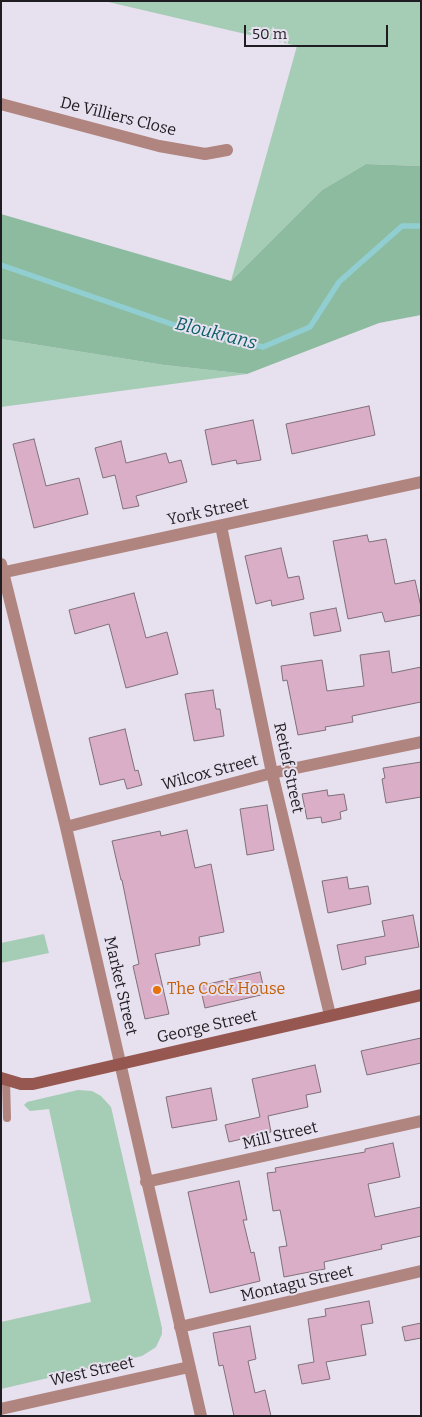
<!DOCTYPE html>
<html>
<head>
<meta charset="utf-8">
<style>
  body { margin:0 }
  #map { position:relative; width:422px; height:1417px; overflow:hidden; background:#e7e0ee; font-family:Bitter,serif }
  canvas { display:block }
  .frame { position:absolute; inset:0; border:2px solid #201d22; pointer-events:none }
  .scale { position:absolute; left:244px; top:25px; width:144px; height:22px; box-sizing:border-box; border:2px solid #201d22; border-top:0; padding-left:6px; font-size:15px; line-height:18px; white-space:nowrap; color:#201d22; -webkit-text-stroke:4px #e7e0ee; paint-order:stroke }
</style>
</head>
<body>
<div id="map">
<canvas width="422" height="1417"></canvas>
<div class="frame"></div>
<div class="scale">50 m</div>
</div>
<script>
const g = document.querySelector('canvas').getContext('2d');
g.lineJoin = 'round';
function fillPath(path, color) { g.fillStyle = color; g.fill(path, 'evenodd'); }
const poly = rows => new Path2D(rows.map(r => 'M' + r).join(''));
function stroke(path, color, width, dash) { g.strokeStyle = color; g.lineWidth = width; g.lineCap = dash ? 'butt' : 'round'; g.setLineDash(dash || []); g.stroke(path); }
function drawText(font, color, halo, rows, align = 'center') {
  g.font = font + ' Bitter,serif'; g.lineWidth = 4; g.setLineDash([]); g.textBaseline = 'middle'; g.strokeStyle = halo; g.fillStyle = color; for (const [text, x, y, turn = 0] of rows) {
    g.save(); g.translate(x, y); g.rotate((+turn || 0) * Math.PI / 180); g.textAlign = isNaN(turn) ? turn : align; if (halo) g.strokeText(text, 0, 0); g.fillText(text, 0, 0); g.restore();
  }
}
fillPath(poly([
  [104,1,421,1,421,166,366,164,322,190,231,281,297,46],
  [1,339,164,365,247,374,1,407],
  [44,934,49,953,1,963,1,943],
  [78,1090,92,1091,101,1096,111,1107,162,1328,162,1334,156,1347,142,1356,1,1389,1,1322,91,1302,49,1109,30,1111,24,1105,27,1102]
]), '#a5ccb4');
fillPath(poly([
  [366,164,421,166,421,315,379,323,247,374,164,365,1,339,1,214,231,281,322,190]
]), '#8dbb9f');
stroke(poly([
  [1,265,180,327,263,347,310,327,339,282,402,226,421,226]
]), '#91ced2', 5.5);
const building = poly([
  [369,406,375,435,292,454,286,424,369,406],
  [253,420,261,460,237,464,236,460,212,465,205,430,253,420],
  [34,439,46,486,79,478,88,514,34,528,13,444,34,439],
  [121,441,126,463,166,453,169,463,181,460,187,482,136,496,139,506,123,509,115,475,103,478,95,448,121,441],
  [367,535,369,542,386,539,395,584,415,580,421,607,421,615,385,622,382,612,348,619,333,541,367,535],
  [281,548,288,578,299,576,304,599,272,606,271,600,256,604,245,556,281,548],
  [134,593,146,638,167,632,178,674,126,688,109,624,75,634,69,610,134,593],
  [336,608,341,631,314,636,310,613,336,608],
  [389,651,392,673,421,667,421,702,352,716,353,722,325,727,326,730,298,735,287,680,283,681,281,666,322,660,327,691,364,686,360,655,389,651],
  [213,690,216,709,220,709,224,736,194,741,185,694,213,690],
  [125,729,135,771,138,770,142,785,127,789,124,779,100,785,89,738,125,729],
  [421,762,421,797,386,803,382,779,385,778,383,768,421,762],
  [327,790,328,796,344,794,347,810,340,812,341,819,322,823,321,817,307,819,302,794,327,790],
  [267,805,274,850,247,855,240,809,267,805],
  [187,830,195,868,211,864,224,932,199,937,200,945,155,954,169,1014,145,1019,133,966,139,964,122,880,121,880,112,841,160,831,161,836,187,830],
  [347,877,349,889,368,886,371,904,328,913,322,881,347,877],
  [413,915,419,947,365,957,366,964,342,970,337,945,385,936,382,921,413,915],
  [260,972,265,994,205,1008,200,986,260,972],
  [421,1038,421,1063,367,1075,361,1051,421,1038],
  [315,1065,321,1092,306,1095,308,1107,268,1116,271,1132,229,1142,225,1125,260,1117,252,1079,315,1065],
  [211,1088,217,1120,172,1128,166,1097,211,1088],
  [393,1143,400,1177,368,1184,375,1217,421,1207,421,1236,381,1245,382,1249,324,1262,325,1269,284,1277,279,1247,287,1246,280,1210,273,1211,267,1173,276,1172,275,1168,365,1152,365,1149,393,1143],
  [239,1181,247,1220,243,1220,251,1253,254,1252,260,1281,210,1293,188,1192,239,1181],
  [369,1301,373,1323,361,1325,366,1355,326,1362,330,1379,302,1384,298,1365,314,1362,308,1319,326,1316,325,1309,369,1301],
  [421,1323,421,1338,405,1341,402,1327,421,1323],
  [250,1326,256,1359,248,1361,255,1393,265,1390,271,1416,234,1416,223,1365,219,1366,213,1333,250,1326]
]);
fillPath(building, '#dbaec8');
stroke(building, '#7e7078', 1);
stroke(poly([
  [6,1080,7,1118]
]), '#b1857f', 8);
stroke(poly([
  [1,104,159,146,205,154,227,150],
  [221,526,272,773,330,1015],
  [1,564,66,827,201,1416],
  [1,573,421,482],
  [66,827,272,773,421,742],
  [146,1182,421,1121],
  [180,1327,421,1271],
  [1,1409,189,1367]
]), '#b1857f', 12);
stroke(poly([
  [1,1078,21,1084,33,1084,421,995]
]), '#95574f', 12);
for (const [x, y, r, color] of [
  [157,990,5,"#e8710a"]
]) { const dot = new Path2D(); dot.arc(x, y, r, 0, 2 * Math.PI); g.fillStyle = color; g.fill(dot); stroke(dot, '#e7e0ee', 2); }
drawText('16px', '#201d22', '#e7e0ee', [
  ["De Villiers Close",118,117,14],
  ["York Street",208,512,-12],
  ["Retief Street",288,768,78],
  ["Wilcox Street",210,773,-15],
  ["Market Street",120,986,77],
  ["George Street",207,1027,-13],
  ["Mill Street",280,1136,-13],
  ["Montagu Street",297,1284,-13],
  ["West Street",92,1372,-13]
]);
drawText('16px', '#c56008', '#e7e0ee', [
  ["The Cock House",167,990]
], 'left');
drawText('italic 18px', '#0c6167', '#e7e0ee', [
  ["Bloukrans",216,334,14]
]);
</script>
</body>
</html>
